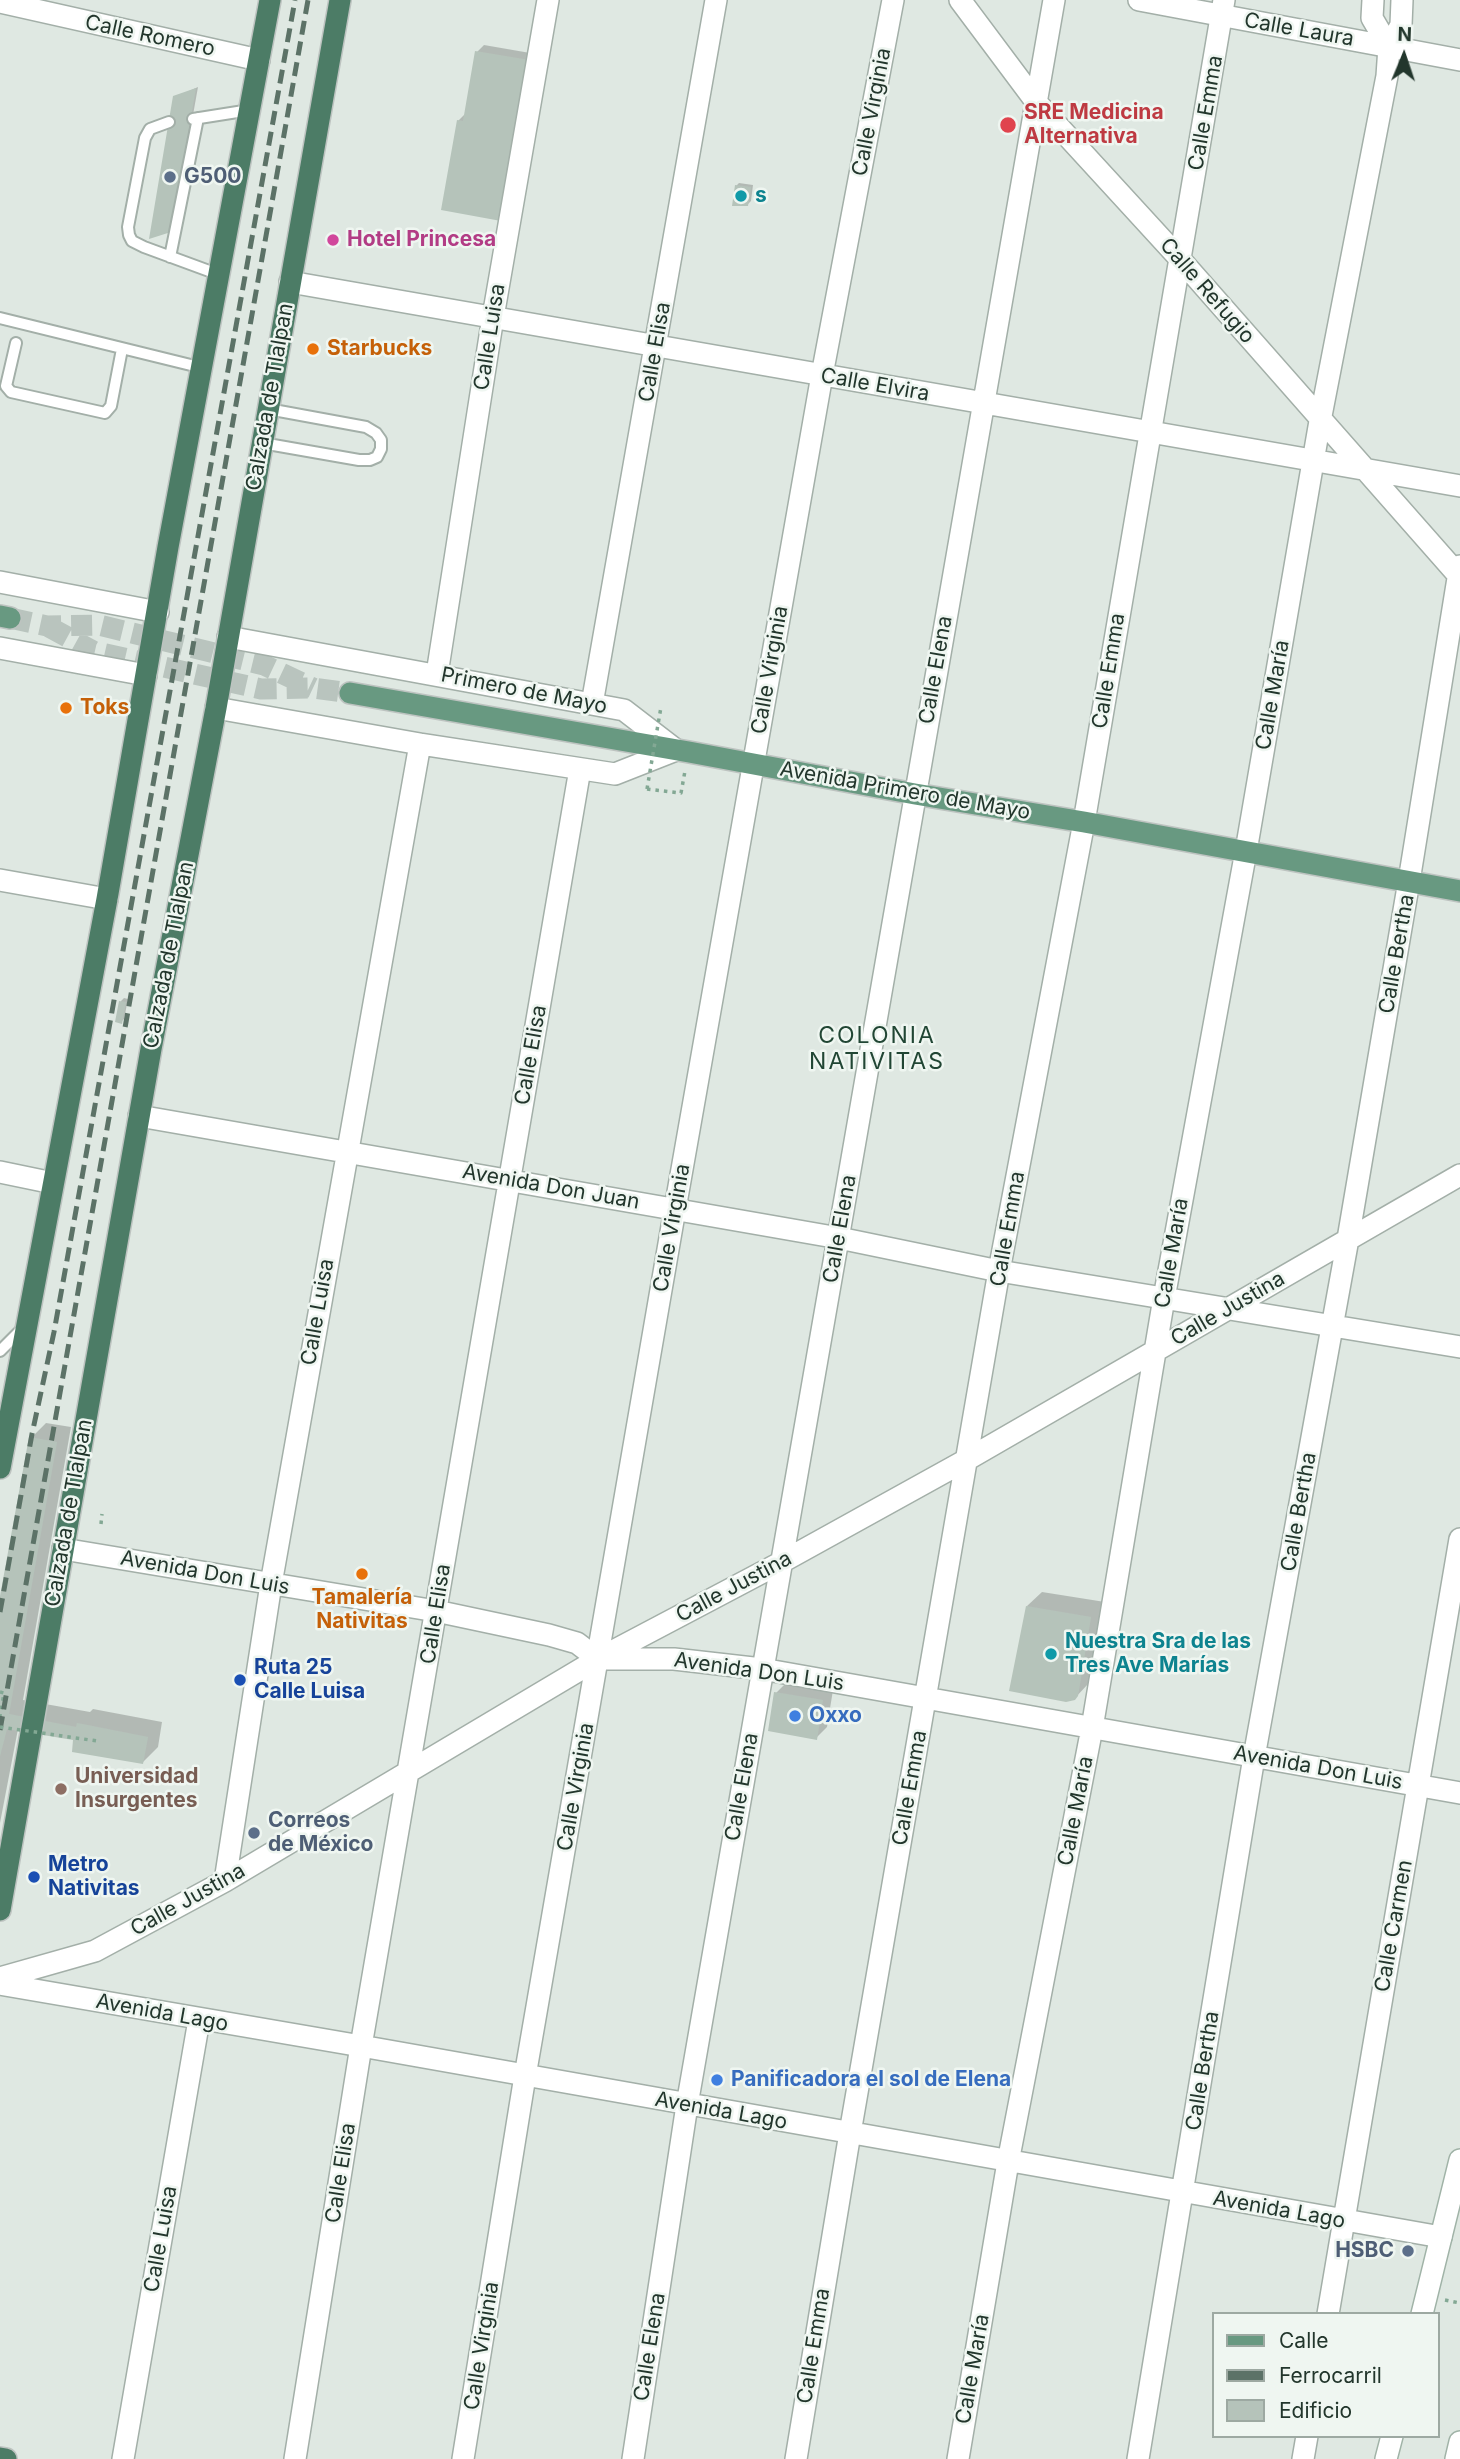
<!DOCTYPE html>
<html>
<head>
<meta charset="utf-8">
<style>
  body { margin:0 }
  #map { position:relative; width:1460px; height:2459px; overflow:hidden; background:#dfe8e2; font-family:Inter,sans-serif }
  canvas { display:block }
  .legend { position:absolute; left:1212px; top:2312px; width:228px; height:126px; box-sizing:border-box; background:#eff6f1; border:2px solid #9da9a2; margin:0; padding:9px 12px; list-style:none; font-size:21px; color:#22362c }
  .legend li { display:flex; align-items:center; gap:14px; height:35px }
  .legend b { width:35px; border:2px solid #9da9a2 }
  .north { position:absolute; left:1369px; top:21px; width:70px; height:70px; -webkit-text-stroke:5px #eff6f1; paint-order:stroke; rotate:2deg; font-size:19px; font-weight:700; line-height:28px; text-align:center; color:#22362c }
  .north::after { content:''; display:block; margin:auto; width:24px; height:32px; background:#22362c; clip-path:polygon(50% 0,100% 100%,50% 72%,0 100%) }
</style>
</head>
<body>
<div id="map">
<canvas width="1460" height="2459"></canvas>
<ul class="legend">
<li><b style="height:9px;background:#689981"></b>Calle</li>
<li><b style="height:9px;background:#5c7267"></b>Ferrocarril</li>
<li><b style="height:19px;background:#b5c3ba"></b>Edificio</li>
</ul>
<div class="north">N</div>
</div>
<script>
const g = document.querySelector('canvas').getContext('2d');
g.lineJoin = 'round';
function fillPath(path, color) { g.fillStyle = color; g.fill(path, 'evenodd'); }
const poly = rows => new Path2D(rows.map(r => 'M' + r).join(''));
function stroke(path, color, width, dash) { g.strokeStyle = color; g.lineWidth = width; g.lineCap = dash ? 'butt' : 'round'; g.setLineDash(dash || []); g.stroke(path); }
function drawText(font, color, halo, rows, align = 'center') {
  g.font = font + ' Inter,sans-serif'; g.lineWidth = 5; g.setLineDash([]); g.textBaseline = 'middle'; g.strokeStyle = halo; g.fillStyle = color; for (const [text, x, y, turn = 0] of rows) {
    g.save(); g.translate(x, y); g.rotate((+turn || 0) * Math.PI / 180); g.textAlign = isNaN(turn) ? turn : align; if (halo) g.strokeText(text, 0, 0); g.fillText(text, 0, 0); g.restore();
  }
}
fillPath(poly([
  [484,45,536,54,443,209,458,121,466,113,477,52],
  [198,87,193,115,173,228,175,97],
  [739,183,753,185,751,201,748,204,736,186],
  [124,998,128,999,124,1019,121,1022,121,1001],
  [46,1423,71,1427,23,1700,90,1712,93,1709,162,1722,158,1747,143,1762,75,1738,18,1729,0,1823,0,1608,31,1438],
  [1042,1592,1105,1602,1089,1683,1074,1699,1027,1606],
  [787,1682,833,1690,827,1727,816,1738,776,1693]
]), '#0003');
fillPath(poly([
  [475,51,529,60,501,221,441,210,457,120,463,121],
  [196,88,171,232,149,239,173,96],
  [735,185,751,187,748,206,732,206],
  [119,1001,126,1002,122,1024,115,1022],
  [29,1437,57,1442,9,1714,76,1727,77,1723,148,1737,143,1764,72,1752,73,1740,7,1729,0,1756,0,1596],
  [1026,1606,1091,1617,1078,1696,1075,1700,1066,1702,1009,1691],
  [774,1692,823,1700,817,1740,768,1731]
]), '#b5c3ba');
stroke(poly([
  [10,618,47,626,99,625,264,665,313,688],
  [49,627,93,651,261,689,313,688,350,693]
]), '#b9c4be', 21, [21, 10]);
const service = poly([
  [193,119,250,110],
  [169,122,150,129,145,138,128,227,129,235,132,241,144,247,220,275],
  [170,257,198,118],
  [0,318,203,368],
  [16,343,6,386,11,392,105,413,111,406,122,349],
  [262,443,359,460,370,460,377,457,381,449,381,440,376,433,366,427,268,409],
  [0,1351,24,1327]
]);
const minor = poly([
  [960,0,1037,103,1180,259,1460,577],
  [0,2,259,60],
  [290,282,1460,486],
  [0,582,158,612],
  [228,637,624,710,676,750],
  [0,648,146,675],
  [437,674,493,317,548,0],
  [592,704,716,0],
  [216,708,420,744,615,774,676,750],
  [0,880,107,899],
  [139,1116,839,1238,999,1271,1460,1347],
  [0,1172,53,1183],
  [63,1549,436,1611,549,1635,577,1643,598,1659,674,1659,762,1669,1460,1793],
  [225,1881,271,1584,420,744],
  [0,1978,95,1951,225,1881,598,1659,780,1563,968,1459,1460,1175],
  [0,1984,361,2046,1441,2237],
  [1328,2314,1460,1539],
  [123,2459,199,2020],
  [295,2459,361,2046,580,769],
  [463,2459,525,2076,675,1209,822,375,893,0],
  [633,2459,687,2105,1054,0],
  [796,2459,850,2133,999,1271,1084,822,1224,0],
  [958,2459,1008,2162,1092,1728,1164,1298,1246,851,1320,421,1387,76,1389,47],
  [1138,2459,1254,1757,1348,1239,1409,881,1460,566],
  [1303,2459,1307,2436]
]);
const tertiary = poly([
  [1139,0,1460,60],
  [1373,0,1372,18,1389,47],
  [1389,47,1401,25,1402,0]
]);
const secondary = poly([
  [1422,2314,1460,2160],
  [1386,2459,1392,2436],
  [1456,2459,1460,2442]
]);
const primary = poly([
  [0,616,10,618],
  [350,693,689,752,915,794,1084,822,1460,891]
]);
const trunk = poly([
  [0,1468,107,899,168,547,270,0],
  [0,1910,151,1049,216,708,340,0],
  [0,2458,6,2459]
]);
stroke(service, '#a3afa8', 14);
stroke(minor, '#a3afa8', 24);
stroke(tertiary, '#a3afa8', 24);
stroke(secondary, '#a0b3a7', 24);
stroke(primary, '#bdc3c0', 24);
stroke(trunk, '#bdc3c0', 24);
stroke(poly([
  [647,789,681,793,685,771],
  [101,1524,102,1514],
  [0,1692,4,1693,0,1716],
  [1445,2300,1460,2303]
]), '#83a894', 3.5, [3.5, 5]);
stroke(service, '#fff', 10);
stroke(minor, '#fff', 21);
stroke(tertiary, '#fff', 21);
stroke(secondary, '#fff', 21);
stroke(primary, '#689981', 21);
stroke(trunk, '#4c7c66', 21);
stroke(poly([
  [0,1612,32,1434,54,1332,295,0],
  [0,1730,308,0]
]), '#5c7267', 5, [14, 7]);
stroke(poly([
  [647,789,661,707],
  [0,1727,97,1741]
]), '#83a894', 3.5, [3.5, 5]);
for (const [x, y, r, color] of [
  [1008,125,9,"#e0444e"],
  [170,177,7,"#5c6f8a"],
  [741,196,7,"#0f9aa8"],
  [333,240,7,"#d1479c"],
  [313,349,7,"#e8710a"],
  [66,708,7,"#e8710a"],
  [362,1574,7,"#e8710a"],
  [1051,1654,7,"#0f9aa8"],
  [240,1680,7,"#1a4fb4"],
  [795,1716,7,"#3f7fe0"],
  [61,1789,7,"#8d6e63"],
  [254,1833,7,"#5c6f8a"],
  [34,1877,7,"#1a4fb4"],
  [717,2080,7,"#3f7fe0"],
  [1408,2251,7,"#5c6f8a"]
]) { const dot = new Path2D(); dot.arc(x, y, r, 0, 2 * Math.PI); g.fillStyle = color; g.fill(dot); stroke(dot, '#eff6f1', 2.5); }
drawText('21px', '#22362c', '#eff6f1', [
  ["Calle Laura",1299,30,10],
  ["Calle Romero",150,36,12],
  ["Calle Virginia",872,112,-79],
  ["Calle Emma",1206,113,-80],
  ["Calle Refugio",1207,291,49],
  ["Calle Luisa",490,337,-81],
  ["Calle Elisa",655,352,-80],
  ["Calle Elvira",875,385,10],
  ["Calzada de Tlalpan",270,397,-80],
  ["Calle Virginia",770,670,-80],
  ["Calle Elena",936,670,-80],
  ["Calle Emma",1109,671,-81],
  ["Primero de Mayo",524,691,11],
  ["Calle María",1273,695,-80],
  ["Avenida Primero de Mayo",905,791,10],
  ["Calle Bertha",1397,954,-80],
  ["Calzada de Tlalpan",169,955,-79],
  ["Calle Elisa",531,1055,-80],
  ["Avenida Don Juan",551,1187,10],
  ["Calle Virginia",672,1228,-80],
  ["Calle Elena",840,1229,-80],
  ["Calle Emma",1008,1229,-80],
  ["Calle María",1172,1253,-80],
  ["Calle Justina",1228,1309,-30],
  ["Calle Luisa",318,1312,-80],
  ["Calle Bertha",1299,1512,-80],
  ["Calzada de Tlalpan",69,1513,-80],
  ["Avenida Don Luis",205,1573,10],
  ["Calle Justina",734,1587,-28],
  ["Calle Elisa",436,1614,-81],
  ["Avenida Don Luis",759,1672,8],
  ["Avenida Don Luis",1318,1768,10],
  ["Calle Virginia",576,1787,-80],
  ["Calle Elena",742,1787,-80],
  ["Calle Emma",910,1788,-80],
  ["Calle María",1076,1811,-79],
  ["Calle Justina",188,1900,-29],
  ["Calle Carmen",1394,1926,-80],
  ["Avenida Lago",162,2013,10],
  ["Calle Bertha",1203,2071,-81],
  ["Avenida Lago",721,2111,10],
  ["Calle Elisa",341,2173,-81],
  ["Avenida Lago",1279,2210,10],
  ["Calle Luisa",161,2239,-80],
  ["Calle Virginia",482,2346,-81],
  ["Calle Emma",814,2346,-81],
  ["Calle Elena",650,2347,-81],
  ["Calle María",973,2369,-80]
]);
drawText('bold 21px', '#be3a42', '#eff6f1', [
  ["SRE Medicina",1024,113],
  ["Alternativa",1024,137]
], 'left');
drawText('bold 21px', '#4e5e75', '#eff6f1', [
  ["G500",184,177],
  ["Correos",268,1821],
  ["de México",268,1845],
  ["HSBC",1394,2251,"right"]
], 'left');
drawText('bold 21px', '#0d838f', '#eff6f1', [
  ["s",755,196],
  ["Nuestra Sra de las",1065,1642],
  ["Tres Ave Marías",1065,1666]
], 'left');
drawText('bold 21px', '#b23c85', '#eff6f1', [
  ["Hotel Princesa",347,240]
], 'left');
drawText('bold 21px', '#c56008', '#eff6f1', [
  ["Starbucks",327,349],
  ["Toks",80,708],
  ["Tamalería",362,1598,"center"],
  ["Nativitas",362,1622,"center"]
], 'left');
drawText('bold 21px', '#164399', '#eff6f1', [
  ["Ruta 25",254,1668],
  ["Calle Luisa",254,1692],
  ["Metro",48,1865],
  ["Nativitas",48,1889]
], 'left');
drawText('bold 21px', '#366cbe', '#eff6f1', [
  ["Oxxo",809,1716],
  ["Panificadora el sol de Elena",731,2080]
], 'left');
drawText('bold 21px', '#785e54', '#eff6f1', [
  ["Universidad",75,1777],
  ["Insurgentes",75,1801]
], 'left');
g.letterSpacing = '2px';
drawText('23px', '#214634', '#eff6f1', [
  ["COLONIA",877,1036],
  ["NATIVITAS",877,1062]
]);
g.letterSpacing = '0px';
</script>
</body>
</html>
